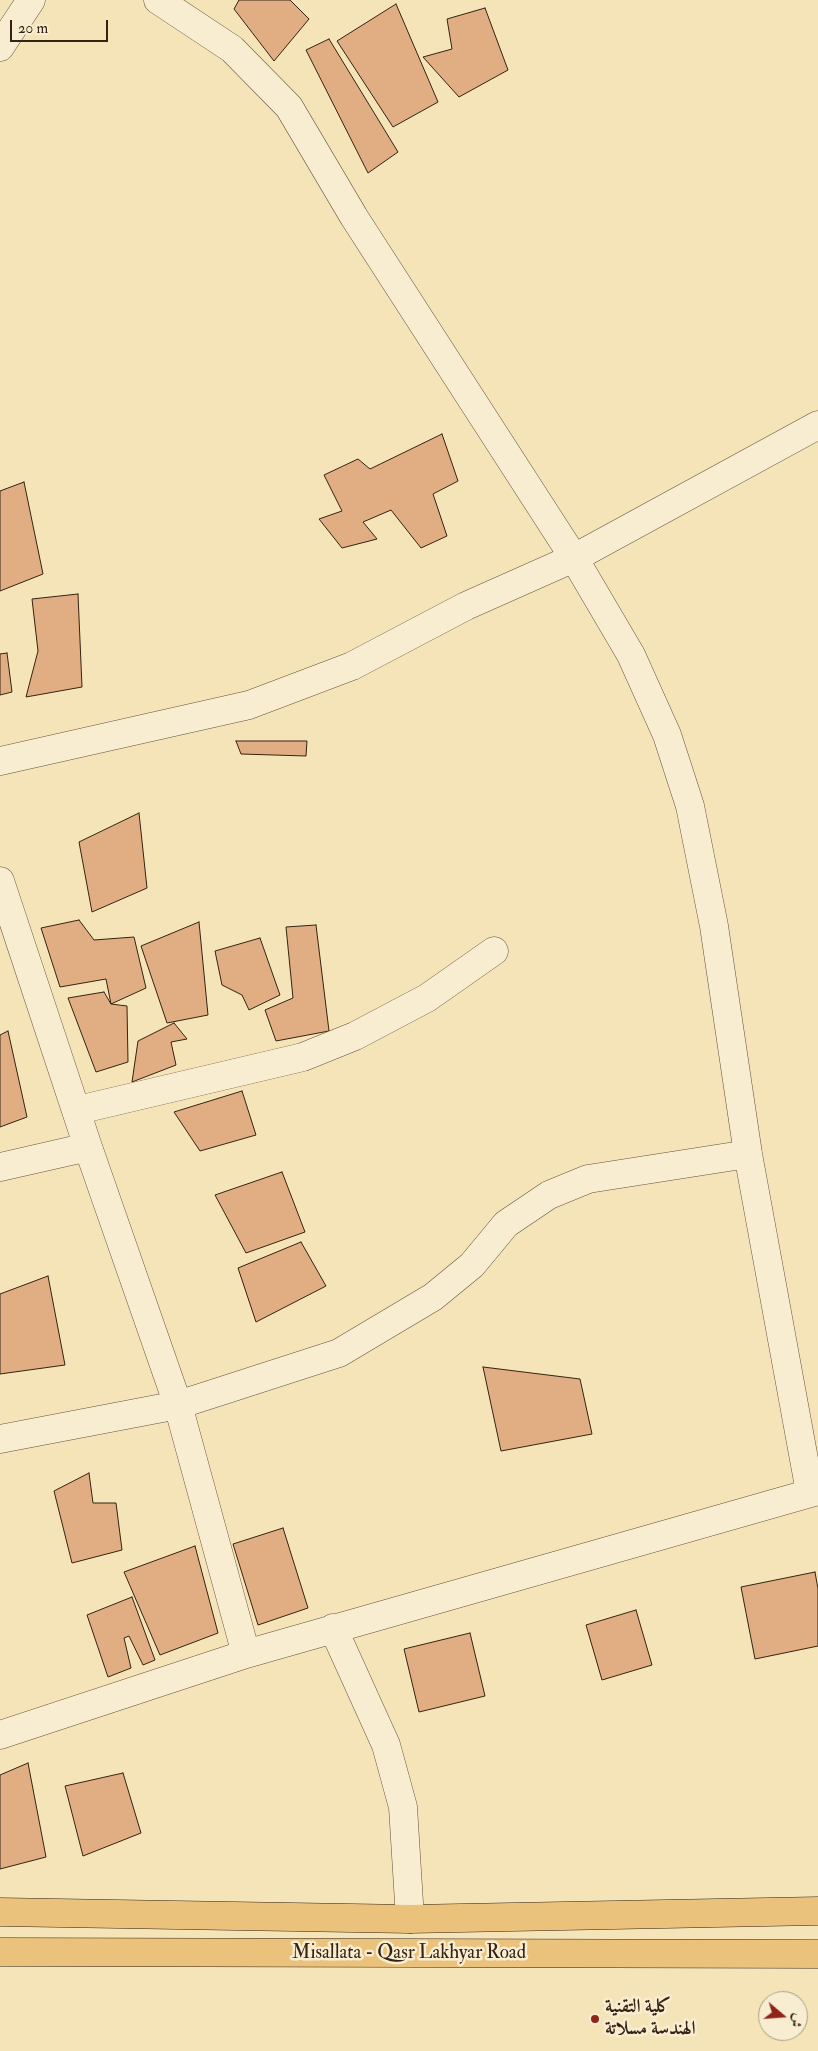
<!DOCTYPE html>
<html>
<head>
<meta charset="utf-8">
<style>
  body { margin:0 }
  #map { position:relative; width:818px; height:2051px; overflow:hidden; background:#f5e4b8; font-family:"IM FELL Double Pica",Amiri,serif }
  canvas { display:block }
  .north { position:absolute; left:758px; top:1991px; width:50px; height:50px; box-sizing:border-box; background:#f8edd1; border:1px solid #aa9c85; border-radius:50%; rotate:108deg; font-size:14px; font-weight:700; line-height:20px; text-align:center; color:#352213 }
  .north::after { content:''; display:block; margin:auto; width:18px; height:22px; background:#8f2418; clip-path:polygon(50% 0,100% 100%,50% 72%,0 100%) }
  .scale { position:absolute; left:10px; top:20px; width:98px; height:22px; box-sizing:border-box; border:2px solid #352213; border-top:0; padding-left:6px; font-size:15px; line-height:18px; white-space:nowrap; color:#352213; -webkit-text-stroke:4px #f8edd1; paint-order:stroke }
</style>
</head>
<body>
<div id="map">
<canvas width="818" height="2051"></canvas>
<div class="north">ش</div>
<div class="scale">20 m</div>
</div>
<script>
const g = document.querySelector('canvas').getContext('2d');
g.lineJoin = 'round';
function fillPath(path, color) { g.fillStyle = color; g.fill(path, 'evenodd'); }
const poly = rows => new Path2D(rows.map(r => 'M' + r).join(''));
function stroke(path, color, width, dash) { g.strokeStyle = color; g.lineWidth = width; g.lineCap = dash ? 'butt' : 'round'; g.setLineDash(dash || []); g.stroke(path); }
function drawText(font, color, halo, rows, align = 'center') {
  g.font = font + ' "IM FELL Double Pica",Amiri,serif'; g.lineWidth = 5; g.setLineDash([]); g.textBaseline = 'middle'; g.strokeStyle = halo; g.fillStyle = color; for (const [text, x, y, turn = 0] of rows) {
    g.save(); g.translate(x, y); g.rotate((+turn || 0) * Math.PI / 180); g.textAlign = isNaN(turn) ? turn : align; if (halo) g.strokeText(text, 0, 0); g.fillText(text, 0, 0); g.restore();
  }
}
const building = poly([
  [239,0,290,0,309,19,274,61,234,9,239,0],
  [396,4,438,102,393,127,337,41,396,4],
  [485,8,508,70,459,97,423,57,452,49,447,19,485,8],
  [329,39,398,152,368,173,306,50,329,39],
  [442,434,458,481,433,494,447,536,421,548,391,510,363,522,377,539,342,548,319,519,342,511,324,475,358,459,370,469,442,434],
  [24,482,43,574,0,591,0,491,24,482],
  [78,594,82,687,26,697,38,651,32,599,78,594],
  [7,653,12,692,0,695,0,654,7,653],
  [236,741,307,741,306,756,241,754,236,741],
  [139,813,147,888,92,912,79,842,139,813],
  [79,920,94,940,134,937,146,988,111,1004,106,979,60,987,41,928,79,920],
  [199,922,208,1015,167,1023,141,946,199,922],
  [316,925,329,1031,276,1041,265,1010,293,998,286,927,316,925],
  [260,938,280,995,249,1010,242,995,222,985,215,951,260,938],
  [104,992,111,1004,127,1006,128,1062,96,1072,68,998,104,992],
  [174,1023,187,1039,171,1042,176,1065,132,1082,138,1041,174,1023],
  [8,1031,27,1117,0,1127,0,1035,8,1031],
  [242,1091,256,1135,200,1151,174,1112,242,1091],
  [282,1172,305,1232,246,1253,215,1195,282,1172],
  [301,1242,326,1286,256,1322,238,1268,301,1242],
  [48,1276,65,1365,0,1374,0,1294,48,1276],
  [483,1367,580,1379,592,1434,501,1451,483,1367],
  [89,1473,93,1503,116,1503,122,1550,72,1563,54,1491,89,1473],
  [283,1528,308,1608,258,1625,233,1544,283,1528],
  [195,1546,218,1633,160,1655,124,1572,195,1546],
  [815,1572,818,1589,818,1646,755,1659,741,1587,815,1572],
  [132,1597,155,1660,143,1665,129,1636,124,1638,131,1668,108,1677,87,1615,132,1597],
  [636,1610,652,1665,602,1680,586,1625,636,1610],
  [470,1633,485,1696,419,1712,404,1649,470,1633],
  [28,1763,46,1857,0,1869,0,1775,28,1763],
  [123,1773,141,1833,83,1856,65,1786,123,1773]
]);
fillPath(building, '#e0ae82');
stroke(building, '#352213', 1);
const minor = poly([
  [158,0,232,49,289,107,354,217,574,558,631,655,667,735,690,806,714,926,748,1154,810,1492],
  [0,47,31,0],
  [0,761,249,705,352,666,466,606,574,558,818,425],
  [0,881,88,1147,178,1405,246,1654],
  [78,1110,303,1057,355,1036,427,998,494,951],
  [0,1167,88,1147],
  [0,1439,178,1405,339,1353,433,1297,472,1265,506,1224,549,1195,588,1179,748,1154],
  [333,1628,386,1745,403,1807,410,1919],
  [0,1735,246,1654,818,1491]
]);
const primary = poly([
  [0,1912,410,1919,818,1911],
  [0,1952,818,1954]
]);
stroke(minor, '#65523c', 29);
stroke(primary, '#352213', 29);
stroke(minor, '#f8edd1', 28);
stroke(primary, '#eac27c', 28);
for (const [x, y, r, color] of [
  [595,2019,5,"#8f2418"]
]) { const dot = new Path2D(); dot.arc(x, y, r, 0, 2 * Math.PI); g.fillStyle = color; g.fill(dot); stroke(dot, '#f8edd1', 2); }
drawText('19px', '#352213', '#f8edd1', [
  ["Misallata - Qasr Lakhyar Road",409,1954]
]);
drawText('bold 19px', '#352213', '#f8edd1', [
  ["كلية التقنية",605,2008],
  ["الهندسة مسلاتة",605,2030]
], 'left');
</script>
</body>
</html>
